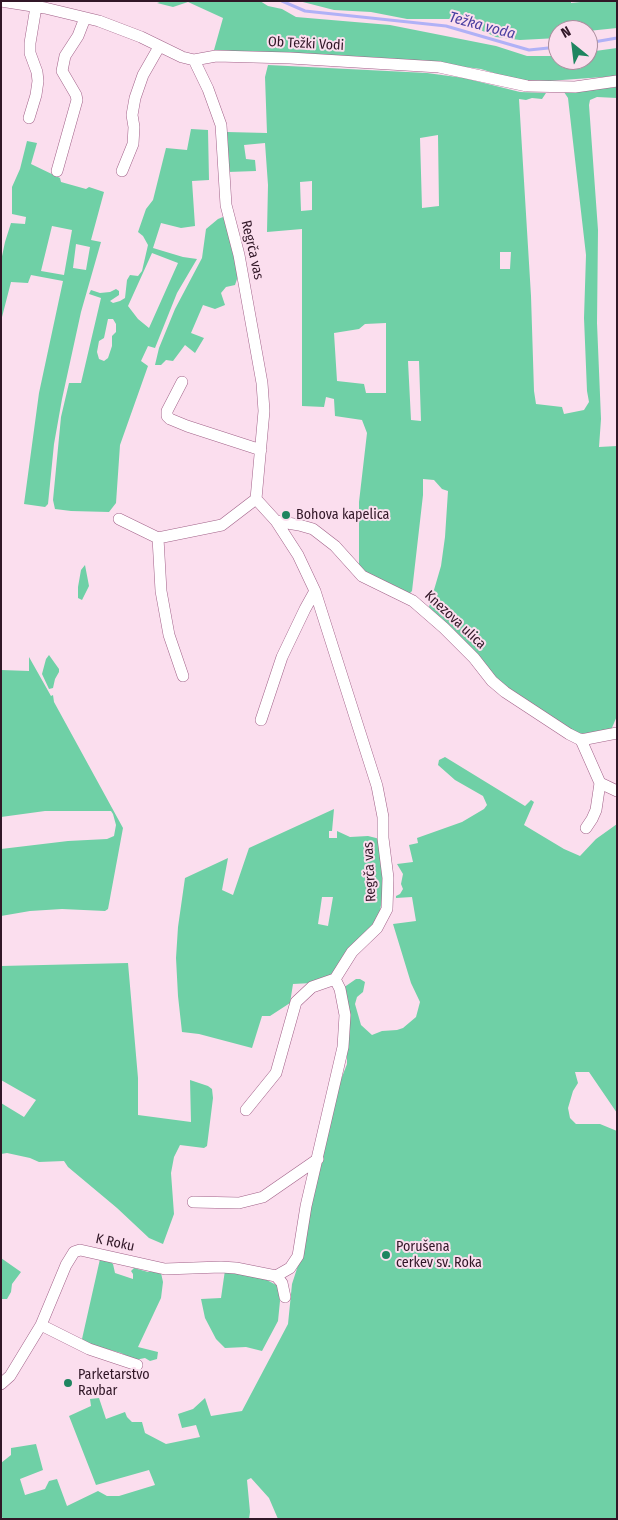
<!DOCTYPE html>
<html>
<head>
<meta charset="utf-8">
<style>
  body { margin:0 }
  #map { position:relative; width:618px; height:1520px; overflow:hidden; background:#fbdeee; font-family:"Fira Sans Condensed",sans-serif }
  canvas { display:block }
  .frame { position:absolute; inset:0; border:2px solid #311727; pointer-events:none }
  .north { position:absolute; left:548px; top:20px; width:50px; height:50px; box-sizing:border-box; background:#fbdeee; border:1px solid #aa8e9e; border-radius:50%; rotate:331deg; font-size:14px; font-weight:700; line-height:20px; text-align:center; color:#311727 }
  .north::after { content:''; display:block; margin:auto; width:18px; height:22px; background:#1f8560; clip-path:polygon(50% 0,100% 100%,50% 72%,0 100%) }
</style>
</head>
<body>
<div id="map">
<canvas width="618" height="1520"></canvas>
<div class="frame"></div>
<div class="north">N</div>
</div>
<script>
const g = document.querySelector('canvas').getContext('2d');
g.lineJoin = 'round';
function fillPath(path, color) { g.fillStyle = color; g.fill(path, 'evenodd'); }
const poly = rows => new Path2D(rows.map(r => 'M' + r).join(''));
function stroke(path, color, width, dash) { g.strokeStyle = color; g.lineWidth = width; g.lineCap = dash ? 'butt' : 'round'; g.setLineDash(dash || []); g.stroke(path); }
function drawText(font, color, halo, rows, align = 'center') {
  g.font = font + ' "Fira Sans Condensed",sans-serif'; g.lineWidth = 4; g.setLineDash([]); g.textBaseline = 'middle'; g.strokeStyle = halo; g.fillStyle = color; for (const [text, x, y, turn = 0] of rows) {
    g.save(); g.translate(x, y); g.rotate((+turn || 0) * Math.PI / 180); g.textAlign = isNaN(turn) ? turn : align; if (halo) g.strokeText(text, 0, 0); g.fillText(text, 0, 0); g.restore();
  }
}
fillPath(poly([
  [163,1,260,1,268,6,282,9,296,17,390,25,496,46,527,56,558,56,558,60,588,60,588,52,617,48,617,76,535,82,513,79,481,69,418,61,386,58,338,57,214,50,223,18,188,2,173,7,157,3],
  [299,1,571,1,571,3,590,1,617,1,617,28,588,31,558,30,558,38,520,40,496,37,456,19,407,19,371,12,334,10],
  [268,65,427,73,464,78,520,92,546,93,542,99,532,98,526,100,519,99,531,296,534,391,536,404,562,407,564,414,584,410,589,402,587,391,584,318,586,255,569,107,568,98,564,92,617,87,617,98,597,97,590,100,589,105,598,230,597,323,601,419,599,447,617,446,617,716,611,730,595,735,577,733,501,684,477,656,429,607,441,566,445,537,448,491,442,489,434,480,423,479,423,495,412,591,409,594,364,571,359,565,359,502,367,433,362,420,335,416,334,399,326,397,324,407,302,406,302,229,267,232,268,185,265,143,244,145,246,159,255,160,256,171,228,172,227,132,267,133,265,77],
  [438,135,439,206,422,208,420,138],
  [312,181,312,210,301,211,300,182],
  [500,252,511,252,510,269,500,269],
  [386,323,386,393,366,393,364,384,337,381,334,333,359,329,365,324],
  [408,361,419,361,421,421,411,420],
  [191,129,208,130,209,180,192,181,195,226,181,228,161,223,153,248,183,257,197,259,177,293,155,348,148,346,141,361,148,366,120,445,116,503,109,512,71,511,55,509,53,500,61,417,69,383,81,383,101,298,89,294,91,290,100,293,110,292,116,289,119,291,119,295,110,301,113,303,120,301,125,298,127,280,130,275,138,276,142,271,148,245,143,236,138,232,146,209,153,200,166,148,187,150],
  [152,253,178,263,149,328,138,319,128,306],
  [108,319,113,319,116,324,116,332,112,336,112,346,108,358,104,361,99,359,97,352,99,341,104,338],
  [27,141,37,143,31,164,60,178,61,182,86,189,89,187,104,192,91,240,101,242,81,312,62,399,54,444,48,504,45,507,24,504,39,393,63,281,31,275,28,283,11,282,1,321,1,261,5,242,11,223,25,224,26,217,12,214,12,187,20,169],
  [52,226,72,230,64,275,41,271],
  [76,244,90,247,86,270,73,268],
  [223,217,227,223,238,276,235,285,226,287,221,293,225,305,215,309,203,305,191,333,204,338,195,353,185,345,173,361,166,360,161,365,155,365,159,348,175,309,202,258,206,229,218,219],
  [85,565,89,586,82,600,78,598,78,587,81,570],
  [49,655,59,669,59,672,55,679,53,688,49,689,42,674,46,659],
  [29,657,51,696,53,695,54,702,123,828,108,909,105,911,62,909,30,911,1,916,1,849,68,841,107,839,114,836,116,825,113,814,111,811,45,811,1,817,1,670,29,671],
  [445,757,525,806,531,800,534,802,524,825,564,849,580,856,596,839,617,824,617,1113,589,1072,575,1072,578,1083,573,1091,568,1108,570,1118,576,1124,600,1124,617,1131,617,1519,278,1519,269,1498,251,1478,247,1480,250,1512,249,1519,3,1519,1,1515,1,1463,11,1455,11,1448,36,1444,43,1470,20,1479,25,1495,45,1489,49,1481,57,1479,67,1506,98,1491,107,1496,119,1496,155,1485,149,1470,96,1485,69,1416,91,1406,90,1399,99,1398,106,1419,125,1412,127,1417,132,1422,142,1422,145,1433,166,1444,200,1437,196,1425,182,1428,178,1414,193,1409,205,1398,211,1416,242,1411,288,1324,292,1284,302,1253,303,1236,337,1090,347,1064,347,1030,343,988,356,979,360,979,365,982,363,992,357,997,355,1004,361,1025,372,1035,382,1031,397,1030,403,1028,416,1017,420,1002,411,983,393,924,416,921,412,897,396,898,396,896,400,894,403,889,401,884,403,874,397,864,413,862,409,845,418,843,417,838,462,822,484,809,487,805,483,796,455,780,438,765,439,760],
  [334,809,332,831,329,831,329,838,337,838,337,831,350,837,368,836,380,839,383,877,382,899,379,917,333,976,312,983,293,984,290,1003,270,1016,262,1016,252,1048,199,1034,182,1032,178,996,176,958,178,927,185,878,228,858,222,890,233,895,249,848],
  [322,897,333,897,328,926,318,924],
  [128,963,138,1078,138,1115,191,1122,190,1080,208,1086,212,1089,213,1098,207,1146,204,1148,180,1145,174,1157,171,1173,174,1214,163,1244,149,1238,117,1208,68,1167,64,1161,39,1162,30,1158,7,1153,1,1154,1,1103,24,1117,36,1100,1,1080,1,966],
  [1,1258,21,1272,12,1284,11,1292,7,1299,1,1299],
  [100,1259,108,1260,113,1264,115,1273,133,1279,133,1274,131,1271,134,1268,148,1272,152,1271,161,1273,163,1282,161,1298,138,1347,158,1352,157,1359,150,1361,145,1358,135,1360,121,1353,89,1344,82,1339],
  [225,1270,265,1279,278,1286,280,1301,278,1321,262,1351,246,1347,225,1348,216,1339,205,1318,201,1299,221,1298]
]), '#6fd0a6');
stroke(poly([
  [282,1,305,11,446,26,529,50,558,47],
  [588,43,617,38]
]), '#b0b1f6', 3);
const minor = poly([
  [1,1,45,8,99,21,141,37,182,57,194,60,216,56,290,58,439,67,527,86,575,87,617,81],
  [29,118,36,95,38,81,37,72,30,53,30,43,36,7],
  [57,171,77,100,76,95,62,71,65,56,78,36,85,18],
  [122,171,133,144,134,127,132,115,135,98,143,75,159,47],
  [182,382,167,411,167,416,170,419,187,426,261,450],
  [256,499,276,521,298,555,315,591,377,786,383,817,383,838,388,878,387,909,377,928,352,952,335,979],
  [119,519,158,538,222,525,256,499,264,411,262,383,239,255,226,205,221,125,208,89,194,60],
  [276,521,299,525,313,529,335,546,362,576,413,601,444,628,474,658,492,681,505,692,569,734,581,740,617,733],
  [158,538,161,591,169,635,183,676],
  [261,720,282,657,305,609,315,591],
  [581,740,600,783,596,810,592,819,586,828],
  [600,783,617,791],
  [246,1110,276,1073,296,1002,312,987,335,979],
  [193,1202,239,1203,263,1197,318,1159],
  [276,1276,290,1268,298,1256,306,1206,343,1047,345,1015,340,989,335,979],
  [41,1325,89,1349,137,1365],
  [1,1384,10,1376,41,1325,66,1265,74,1252,80,1250,165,1269,221,1267,236,1268,276,1276,282,1283,285,1297]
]);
stroke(minor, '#a16188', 12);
stroke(minor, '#fff', 11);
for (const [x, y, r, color] of [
  [286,515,5,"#1f8560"],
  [386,1255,5,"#1f8560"],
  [68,1383,5,"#1f8560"]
]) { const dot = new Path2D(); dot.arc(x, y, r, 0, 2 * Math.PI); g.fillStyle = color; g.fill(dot); stroke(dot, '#fbdeee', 2); }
drawText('14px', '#311727', '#fbdeee', [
  ["Ob Težki Vodi",306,44,3],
  ["Regrča vas",252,250,77],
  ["Knezova ulica",455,620,43],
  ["Regrča vas",370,872,-93],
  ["K Roku",115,1243,12]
]);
drawText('14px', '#311727', '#fbdeee', [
  ["Bohova kapelica",296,515],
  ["Porušena",396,1247],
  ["cerkev sv. Roka",396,1263],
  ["Parketarstvo",78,1375],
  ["Ravbar",78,1391]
], 'left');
drawText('italic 15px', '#4b40a1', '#fbdeee', [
  ["Težka voda",482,26,15]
]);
</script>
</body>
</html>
